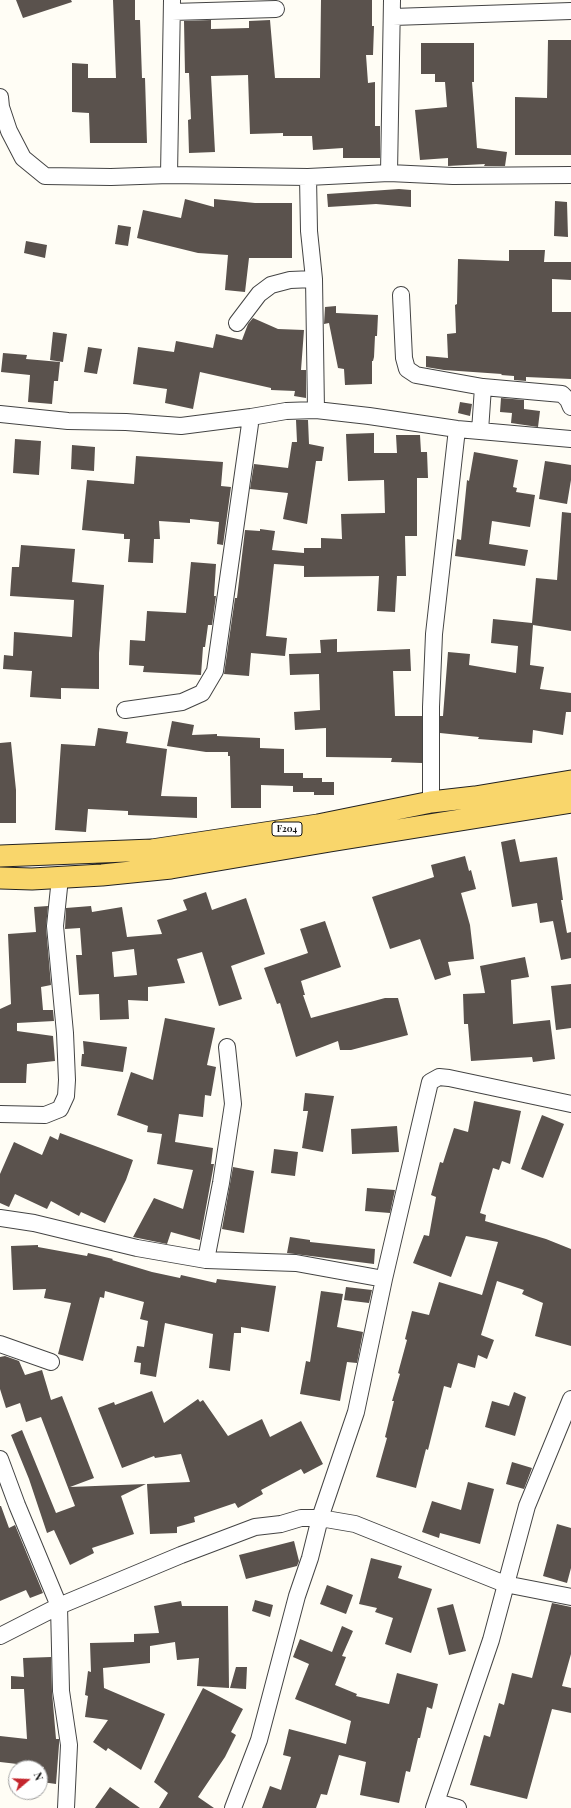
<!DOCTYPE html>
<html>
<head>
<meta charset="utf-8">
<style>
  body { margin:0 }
  #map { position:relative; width:571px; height:1808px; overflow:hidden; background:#fffdf5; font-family:"Playfair Display",serif }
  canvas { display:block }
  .north { position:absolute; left:8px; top:1760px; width:40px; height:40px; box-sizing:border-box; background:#fff; border:1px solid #a0a0a0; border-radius:50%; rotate:71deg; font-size:11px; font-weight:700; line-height:16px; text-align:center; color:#111 }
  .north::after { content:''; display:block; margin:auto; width:14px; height:18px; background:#c4262e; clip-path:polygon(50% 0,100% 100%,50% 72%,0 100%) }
</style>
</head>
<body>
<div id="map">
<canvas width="571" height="1808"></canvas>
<div class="north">N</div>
</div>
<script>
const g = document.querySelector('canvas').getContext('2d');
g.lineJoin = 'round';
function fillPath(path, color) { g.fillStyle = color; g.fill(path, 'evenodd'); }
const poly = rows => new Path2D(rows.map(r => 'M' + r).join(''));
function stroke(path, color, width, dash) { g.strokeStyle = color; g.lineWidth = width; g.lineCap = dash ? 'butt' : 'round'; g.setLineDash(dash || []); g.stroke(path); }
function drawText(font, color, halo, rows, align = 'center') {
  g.font = font + ' "Playfair Display",serif'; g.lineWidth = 4; g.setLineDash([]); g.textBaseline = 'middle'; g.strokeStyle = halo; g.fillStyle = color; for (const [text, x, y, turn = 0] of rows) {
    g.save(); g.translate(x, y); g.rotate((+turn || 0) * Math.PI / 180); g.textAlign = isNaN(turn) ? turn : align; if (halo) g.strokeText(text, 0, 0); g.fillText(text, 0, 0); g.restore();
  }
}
fillPath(poly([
  [16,0,71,0,72,2,23,18],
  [113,0,135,0,135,20,140,20,142,78,145,78,147,143,90,143,89,113,72,112,72,63,88,64,88,78,116,78],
  [321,0,372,0,372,26,374,26,373,55,366,55,368,83,375,82,375,126,380,126,380,158,343,158,343,148,313,150,312,136,283,136,283,133,250,134,248,75,211,76,215,152,189,153,188,120,191,119,189,73,185,73,184,21,211,20,211,29,249,28,249,21,270,20,275,78,320,78],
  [548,40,571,40,571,155,515,155,515,97,547,98],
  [421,43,474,43,474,82,472,82,477,148,507,152,505,166,484,166,485,164,448,166,448,158,420,160,415,110,447,107,445,82,435,82,435,74,421,74],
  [399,189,411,190,411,207,376,204,328,207,327,194],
  [185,199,214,207,214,199,255,203,292,203,292,258,249,258,245,292,225,290,228,255,198,253,137,238,143,210,181,218],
  [555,201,567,202,568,237,554,236],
  [118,225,131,227,128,246,115,244],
  [26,241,47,245,45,258,24,253],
  [509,250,545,250,544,262,571,262,571,280,552,279,552,312,571,312,571,379,526,377,526,381,514,380,514,376,501,375,502,374,444,370,426,367,426,356,448,358,447,334,456,333,455,305,457,304,458,259,509,261],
  [336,306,336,313,378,315,377,336,375,336,374,357,373,361,372,361,372,384,345,385,344,369,338,368,329,323,324,324,325,307],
  [253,318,278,329,304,330,301,370,306,370,306,398,294,396,295,391,271,390,271,388,200,372,193,409,165,403,167,389,133,384,138,347,174,352,176,341,213,348,216,334,242,340,248,324],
  [53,332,67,334,63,362,50,360],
  [88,347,102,349,97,374,84,372],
  [3,353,27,355,26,359,60,362,58,381,54,381,52,404,28,402,30,375,1,372],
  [501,398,524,400,524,409,540,411,538,427,511,423,512,413,500,412],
  [460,402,472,404,470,416,458,413],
  [296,420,308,420,309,444,324,447,322,461,316,461,307,524,283,519,288,493,250,489,254,464,288,468,292,442,297,442],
  [374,433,374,453,397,453,396,435,420,435,421,452,427,452,428,478,417,478,417,536,405,536,406,576,397,576,395,612,377,611,379,576,304,577,304,566,274,564,266,636,287,638,285,656,251,653,249,676,224,674,235,598,237,598,245,530,260,531,260,529,275,531,272,550,304,553,304,548,321,548,321,538,342,539,341,514,385,513,384,480,348,481,346,434],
  [15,439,41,441,39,475,13,473],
  [72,445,95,447,94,471,71,469],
  [474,452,518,460,513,487,517,488,516,492,535,495,530,527,492,521,489,544,528,550,525,566,455,556,457,539,461,540,467,480,469,481],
  [136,456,223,462,221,486,231,487,223,545,217,544,219,522,190,519,190,523,159,521,160,539,154,539,153,563,128,562,130,539,124,539,124,534,82,530,87,480,134,484],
  [545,461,571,465,571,480,567,504,539,499],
  [562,512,571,513,571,631,533,625,530,665,544,667,540,689,571,693,571,712,566,712,563,735,533,730,532,743,478,739,479,737,440,733,440,716,443,716,448,652,470,654,469,665,516,673,518,646,491,643,493,619,532,623,536,578,557,580],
  [21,545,75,549,72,582,104,585,99,653,99,689,61,688,61,699,30,697,32,671,3,669,4,655,13,656,14,632,72,637,74,600,10,596,12,567,19,567],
  [191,562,216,564,214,596,216,596,212,625,208,625,205,647,203,647,201,675,143,672,144,666,129,665,130,640,145,641,147,611,186,613],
  [337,639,337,652,410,649,411,671,393,671,395,716,422,716,422,763,391,762,392,758,326,757,326,728,295,730,294,712,320,710,319,674,290,675,289,654,321,653,320,640],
  [172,721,194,725,192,735,217,734,217,736,260,738,260,748,284,749,284,773,303,773,303,778,322,778,322,782,334,782,334,795,314,795,314,792,293,792,293,786,261,785,261,808,231,808,230,756,228,756,228,752,206,752,167,746],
  [98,728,128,732,126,743,167,749,161,796,197,797,197,818,128,815,128,811,88,809,86,832,55,830,61,744,95,746],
  [11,742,16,790,16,823,0,823,0,743],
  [515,839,520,862,557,857,563,900,561,900,567,933,571,932,571,958,561,960,553,921,540,923,537,903,512,907,501,842],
  [465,856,469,871,471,870,476,889,461,893,470,925,474,959,448,962,451,975,435,980,420,939,390,949,372,897,434,877,431,865],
  [206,892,212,910,246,898,265,954,231,966,242,999,219,1006,202,952,177,959,185,983,148,987,148,1001,128,1000,129,1019,100,1020,99,994,79,995,76,955,82,955,80,928,65,929,66,908,91,906,92,912,122,907,127,937,162,934,157,920,187,910,183,900],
  [134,949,137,975,114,977,112,952],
  [48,906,46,927,51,985,41,987,43,1010,53,1010,54,1021,17,1023,17,1031,53,1036,55,1061,27,1064,26,1083,0,1083,0,1009,11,1004,8,934,36,932,34,907],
  [325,921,341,967,301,981,305,995,303,995,311,1018,385,998,398,998,408,1035,351,1050,340,1050,338,1041,296,1057,280,1003,277,1004,264,968,308,953,300,929],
  [525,957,529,977,511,980,513,1024,550,1020,555,1059,533,1062,532,1057,471,1061,468,1024,464,1024,463,994,485,993,480,966],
  [571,984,571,1028,556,1030,551,986],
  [165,1018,215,1028,207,1065,216,1067,211,1096,205,1095,203,1117,179,1114,175,1142,213,1148,211,1164,214,1164,200,1240,171,1232,167,1244,133,1237,154,1198,183,1209,193,1170,157,1164,162,1134,147,1132,148,1126,117,1115,131,1072,153,1080],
  [83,1041,127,1047,123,1072,81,1066,82,1054,84,1054],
  [305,1093,334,1096,323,1152,302,1148,308,1111,303,1111],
  [474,1101,521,1111,510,1164,502,1161,499,1170,493,1168,480,1213,486,1215,485,1221,546,1239,571,1249,571,1346,535,1336,543,1303,522,1294,524,1290,497,1281,481,1335,494,1340,487,1359,478,1355,475,1368,458,1363,451,1388,444,1386,428,1450,426,1449,416,1488,376,1477,387,1438,385,1437,394,1401,392,1401,400,1374,398,1373,407,1340,405,1339,412,1311,429,1315,439,1282,482,1295,498,1242,466,1236,451,1277,413,1263,424,1235,429,1236,436,1197,431,1195,440,1162,443,1163,454,1128,468,1132],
  [542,1115,564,1124,543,1178,521,1169],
  [397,1126,399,1152,352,1154,351,1129],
  [60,1133,133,1160,126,1180,105,1223,81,1212,79,1216,51,1201,47,1209,15,1194,9,1207,0,1203,0,1174,14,1142,42,1155,50,1136,58,1140],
  [274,1149,298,1152,295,1176,271,1173],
  [233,1167,254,1171,244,1233,222,1229],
  [367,1188,395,1190,390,1213,365,1211],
  [290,1237,310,1240,310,1242,375,1249,374,1264,287,1253],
  [38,1245,38,1247,87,1256,88,1253,113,1259,112,1260,152,1272,180,1278,181,1275,216,1283,217,1279,276,1286,269,1332,241,1327,241,1333,234,1333,230,1371,209,1368,213,1334,165,1323,156,1377,140,1374,141,1363,134,1362,137,1346,144,1347,148,1321,140,1319,144,1302,105,1291,104,1298,100,1297,83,1361,58,1354,71,1303,44,1298,46,1289,13,1290,11,1246],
  [346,1287,372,1290,369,1303,344,1300],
  [321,1291,343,1294,337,1327,363,1332,357,1363,347,1362,340,1401,300,1394,306,1361,310,1362],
  [5,1356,19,1361,25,1375,42,1370,51,1400,62,1396,94,1478,70,1487,146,1484,121,1496,134,1534,92,1548,94,1553,70,1565,54,1530,47,1533,29,1479,11,1435,22,1430,56,1513,75,1506,41,1417,26,1422,20,1403,6,1408,0,1389,0,1357],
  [152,1391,164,1423,198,1399,200,1402,203,1400,228,1436,262,1419,270,1437,301,1421,323,1464,304,1474,301,1469,261,1490,263,1494,238,1508,235,1503,194,1517,195,1522,177,1527,177,1533,150,1534,147,1484,190,1482,181,1454,155,1458,154,1456,122,1468,98,1408,114,1402,115,1405],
  [514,1392,526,1397,515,1436,485,1427,492,1401,509,1406],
  [512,1462,532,1468,524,1489,506,1484],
  [468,1482,494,1489,480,1544,440,1533,439,1538,422,1532,432,1501,461,1510],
  [0,1506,1,1506,9,1528,15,1525,43,1593,30,1598,26,1590,0,1601],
  [557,1524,571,1528,571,1568,567,1583,543,1576],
  [294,1541,299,1561,297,1566,246,1579,239,1555],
  [371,1558,402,1566,398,1578,432,1589,411,1653,385,1644,393,1618,375,1612,377,1608,359,1604],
  [327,1585,353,1595,346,1614,320,1604],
  [255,1600,273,1605,270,1617,252,1611],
  [181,1601,182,1606,228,1606,229,1688,197,1686,199,1658,177,1660,175,1642,150,1646,150,1663,103,1668,104,1688,165,1714,141,1770,108,1748,106,1751,93,1742,108,1720,85,1717,88,1696,85,1695,88,1671,91,1672,90,1643,134,1642,134,1634,159,1633,154,1606],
  [552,1603,571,1607,571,1654,562,1686,571,1688,571,1713,552,1709,527,1799,470,1785,484,1735,490,1737,499,1703,504,1705,512,1673,532,1678],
  [453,1604,466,1651,449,1655,437,1608],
  [342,1626,353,1631,342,1656,346,1657,335,1685,357,1694,356,1696,389,1704,397,1673,438,1684,432,1709,427,1707,420,1738,418,1738,410,1772,406,1771,399,1803,360,1795,366,1762,339,1755,327,1795,321,1794,316,1808,262,1808,270,1786,281,1790,291,1757,283,1755,289,1729,346,1744,351,1721,295,1699,309,1664,293,1657,300,1639,332,1652],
  [51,1657,52,1692,56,1739,59,1739,59,1745,56,1784,42,1782,44,1767,0,1762,0,1736,27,1739,24,1689,11,1689,11,1676,24,1677,23,1658],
  [236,1667,247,1667,246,1689,230,1688],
  [203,1688,243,1709,231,1732,236,1735,225,1757,198,1797,214,1808,159,1808,168,1793,154,1782],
  [110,1787,140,1808,95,1808]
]), '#5a524d');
const minor = poly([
  [172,12,276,9],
  [393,17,571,11],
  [0,97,1,107,9,131,23,158,45,176,111,177,169,175,308,177,389,173,453,176,571,175],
  [389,173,392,0],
  [169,175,172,0],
  [308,177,309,231,314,279,316,410],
  [401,295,404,358,407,369,416,375,483,387,562,394,568,400,571,407],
  [237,323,259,294,271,285,290,280,314,279],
  [0,414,68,421,126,422,181,426,251,417,286,411,316,410,369,416,457,429,571,439],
  [480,431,483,387],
  [125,710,182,702,202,693,215,671,251,417],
  [431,802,431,707,434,634,457,429],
  [0,1114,45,1115,60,1109,66,1096,67,1080,65,1033,55,926,60,878],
  [0,1218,34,1223,137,1248,206,1260,296,1263,384,1279],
  [206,1260,221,1183,233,1104,227,1047],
  [0,1344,51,1362],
  [0,1459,17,1505,59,1606,61,1691,69,1745,66,1808],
  [0,1636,59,1606,181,1555,255,1527,281,1524,301,1518,320,1518,355,1524,505,1584,571,1597],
  [436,1802,458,1808],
  [233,1808,259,1740,297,1596,310,1558,320,1518,356,1412,384,1279,430,1082,439,1077,449,1078,571,1104],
  [434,1808,491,1640,527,1506,571,1399]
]);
const major = poly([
  [0,856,152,850,318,825,431,802,475,797,571,781],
  [0,878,32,879,102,875,171,868,330,841,571,802]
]);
stroke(minor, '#444', 18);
stroke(major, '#222', 23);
stroke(minor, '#fff', 16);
stroke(major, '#f9d66b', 21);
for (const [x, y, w] of [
  [287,829,30]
]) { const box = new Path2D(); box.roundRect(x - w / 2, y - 7, w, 14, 3); g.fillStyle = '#fff'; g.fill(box); stroke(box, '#111', 1); }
drawText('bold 9px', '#111', null, [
  ["F204",287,829]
]);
</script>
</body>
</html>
